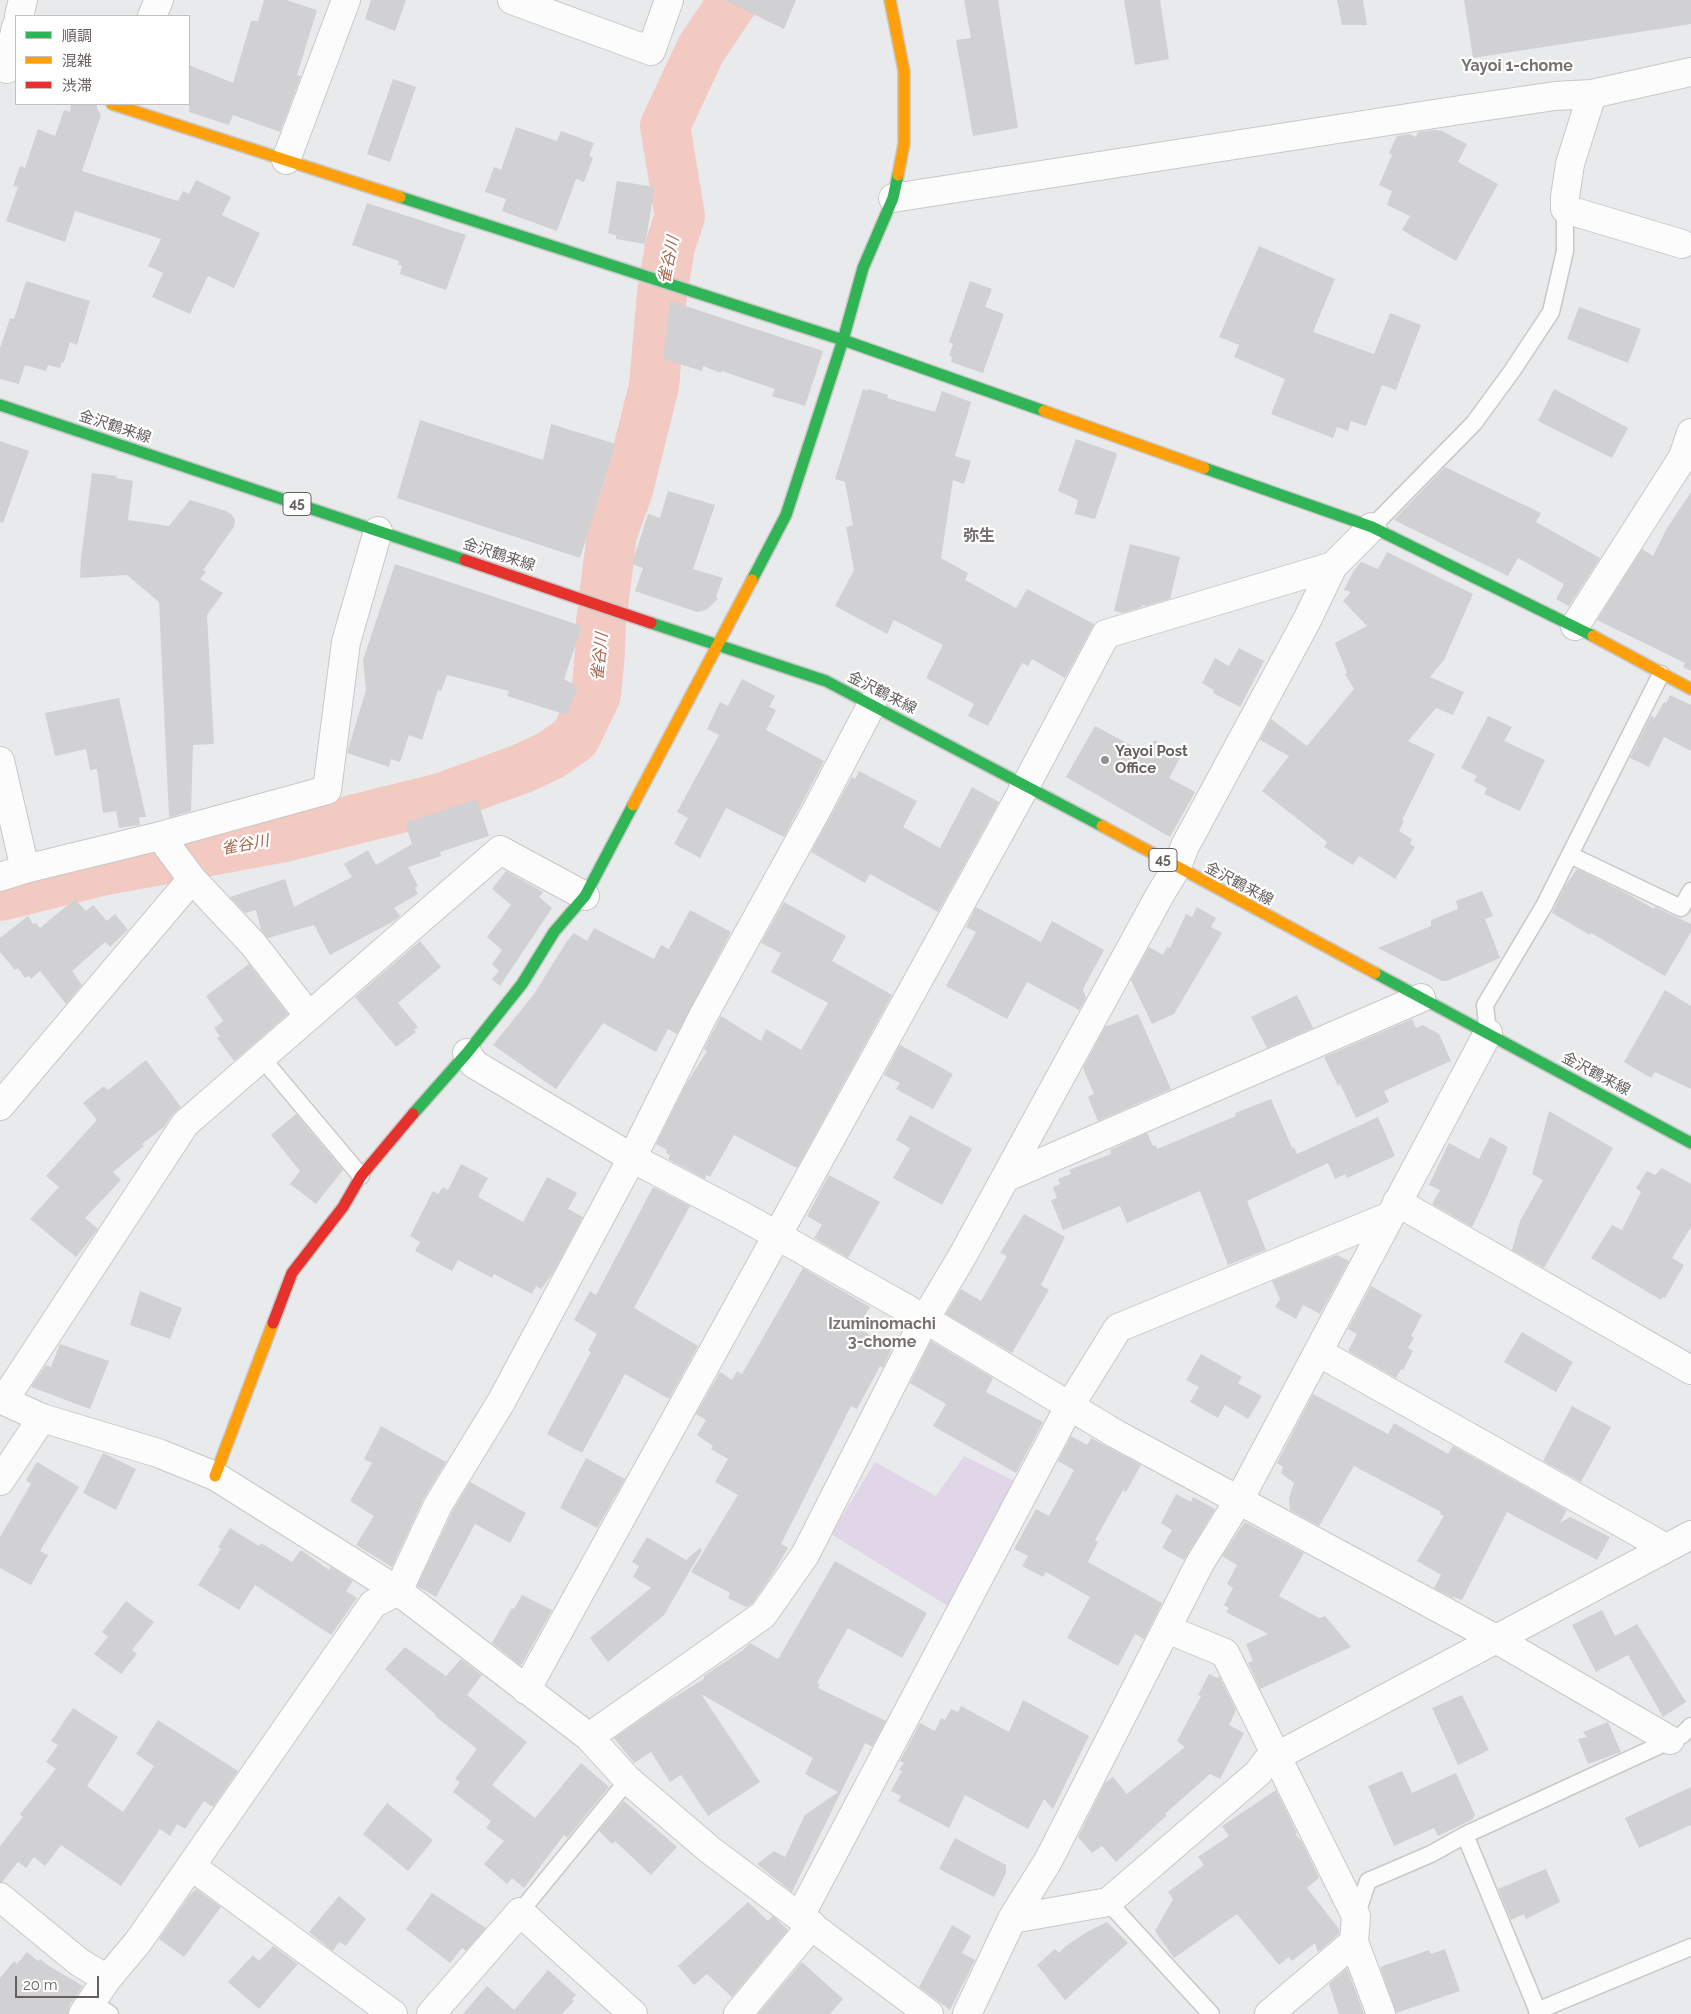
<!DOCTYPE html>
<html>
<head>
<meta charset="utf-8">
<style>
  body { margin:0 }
  #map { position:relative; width:1691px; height:2014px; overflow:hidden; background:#e8eaec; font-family:Raleway,"Noto Sans JP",sans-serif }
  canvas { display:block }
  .legend { position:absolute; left:15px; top:15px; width:175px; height:90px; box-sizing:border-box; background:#fff; border:1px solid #c1bfbf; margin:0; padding:6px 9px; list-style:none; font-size:15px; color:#65605e }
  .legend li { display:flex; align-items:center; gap:10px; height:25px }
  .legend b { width:25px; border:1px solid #c1bfbf }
  .scale { position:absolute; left:15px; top:1976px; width:84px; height:22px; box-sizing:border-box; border:2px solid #65605e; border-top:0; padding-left:6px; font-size:15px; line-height:18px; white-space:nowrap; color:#65605e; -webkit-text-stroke:4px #fff; paint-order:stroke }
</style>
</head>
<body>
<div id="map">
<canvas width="1691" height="2014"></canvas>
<ul class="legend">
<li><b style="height:6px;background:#30b455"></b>順調</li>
<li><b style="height:6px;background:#ff9f0a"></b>混雑</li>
<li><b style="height:6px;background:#e5322d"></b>渋滞</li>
</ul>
<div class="scale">20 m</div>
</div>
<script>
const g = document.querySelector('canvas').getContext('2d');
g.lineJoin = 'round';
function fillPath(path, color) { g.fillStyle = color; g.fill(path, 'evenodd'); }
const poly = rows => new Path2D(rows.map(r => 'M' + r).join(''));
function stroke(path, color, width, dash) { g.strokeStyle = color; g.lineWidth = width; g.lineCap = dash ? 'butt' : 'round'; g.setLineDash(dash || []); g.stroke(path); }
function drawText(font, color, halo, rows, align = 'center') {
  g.font = font + ' Raleway,"Noto Sans JP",sans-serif'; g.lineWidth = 4.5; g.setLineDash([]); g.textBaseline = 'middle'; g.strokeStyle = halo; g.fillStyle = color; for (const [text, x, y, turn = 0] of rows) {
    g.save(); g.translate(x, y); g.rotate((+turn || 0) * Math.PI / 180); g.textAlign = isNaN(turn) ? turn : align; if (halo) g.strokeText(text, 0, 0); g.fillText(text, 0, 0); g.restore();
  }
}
fillPath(poly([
  [964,1456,1019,1483,951,1608,831,1534,875,1462,936,1496]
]), '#e1d6e7');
stroke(poly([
  [0,896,101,871,280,838,441,798,521,769,551,755,575,738,596,695,600,652,601,622,612,534,628,490,654,386,662,294,670,246,680,216,665,126,701,49,734,0]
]), '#f2cac1', 50);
fillPath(poly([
  [264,0,286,0,317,10,297,75,301,76,280,132,233,115,229,125,189,112,189,65,233,83,251,21,258,21],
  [371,0,406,0,395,31,365,19],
  [724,0,796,0,784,29],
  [964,0,998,0,1018,128,973,136,956,40,971,38],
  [1124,0,1160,0,1169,59,1135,65],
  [1337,0,1363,0,1367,25,1342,25],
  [1464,0,1691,0,1691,24,1473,58],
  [393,79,416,87,390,162,367,154],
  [71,104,97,104,97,108,101,115,82,171,178,201,183,191,189,194,196,180,231,197,222,215,260,233,234,288,208,276,190,314,152,297,163,273,148,266,161,239,75,211,65,242,6,221,18,187,13,186,20,166,25,168,38,129,55,136,64,110,70,112],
  [516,127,557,141,561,131,594,143,589,156,593,158,584,182,576,179,557,231,502,211,506,199,485,192,494,167,501,170],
  [1435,130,1442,131,1467,144,1458,162,1498,184,1456,261,1402,230,1410,216,1387,205,1392,191,1379,185,1392,155,1389,153,1397,136,1409,134,1416,137,1418,132],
  [617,181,655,187,645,244,616,239,616,235,608,233],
  [367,203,466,235,446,290,400,274,402,266,398,265,399,261,352,245],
  [1259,246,1335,279,1313,332,1374,354,1390,313,1421,325,1396,390,1382,385,1366,426,1351,421,1348,431,1337,427,1333,438,1271,414,1285,379,1234,357,1239,345,1219,337],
  [26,281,90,301,77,345,70,342,64,362,62,362,60,368,48,365,46,371,25,365,19,384,0,379,0,348,10,318,14,319],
  [970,281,992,289,985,307,1004,314,983,373,951,362,952,357,949,356,953,344,949,342],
  [670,301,823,351,805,406,772,396,775,389,722,371,721,373,703,366,702,371,663,359],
  [1579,307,1641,329,1628,363,1567,339],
  [863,389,867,391,868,389,888,395,887,398,935,412,942,391,971,402,955,456,971,461,964,484,953,480,941,558,968,573,965,580,1016,608,1027,589,1094,624,1065,678,1032,659,1028,666,1022,663,988,726,968,716,974,704,926,678,943,645,894,620,887,634,835,606,854,570,846,527,853,525,845,482,835,479],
  [1554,389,1628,428,1612,458,1538,421],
  [420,420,543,460,551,424,616,444,580,558,397,498],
  [1076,439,1116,453,1117,455,1095,519,1075,514,1078,500,1058,491],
  [0,441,29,451,3,523,0,522],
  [1445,467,1541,513,1536,522,1600,558,1569,606,1556,599,1564,584,1518,558,1508,576,1394,520],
  [92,473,117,476,116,478,133,481,128,520,169,526,190,500,226,511,232,515,235,520,234,527,203,570,206,572,200,579,223,593,207,615,214,744,193,745,191,811,171,817,169,817,159,602,127,575,80,578,81,558],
  [668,491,715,505,693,569,723,578,716,596,718,599,706,610,697,612,635,591,643,568,632,564,648,514,660,518],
  [1691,492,1691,671,1683,667,1685,663,1597,620,1642,549,1653,556,1667,528],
  [1130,544,1180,557,1170,599,1146,606,1142,605,1142,607,1123,613,1114,611],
  [1387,552,1473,594,1444,660,1430,677,1464,692,1453,715,1436,708,1408,741,1435,754,1402,820,1404,821,1399,831,1412,839,1410,844,1415,847,1395,879,1359,856,1353,865,1324,847,1327,842,1262,791,1289,756,1260,740,1271,719,1307,746,1354,689,1345,674,1347,673,1335,643,1367,626,1343,601,1351,592,1344,590,1353,572,1361,562,1378,569],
  [395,564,582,626,564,679,578,687,567,715,507,696,509,691,447,675,441,691,438,690,422,740,409,735,400,762,391,759,389,767,347,753,366,690,363,660],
  [1239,648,1264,661,1240,707,1213,693,1214,690,1202,683,1215,658,1229,666],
  [742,679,775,696,769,707,776,710,766,730,824,761,784,837,726,808,700,858,674,844,688,818,677,812,719,735,707,729,720,702,728,706],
  [1670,695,1691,705,1691,751,1664,737,1649,767,1630,758,1651,716,1655,718,1664,702,1666,703],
  [119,698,146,817,139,817,140,825,119,828,116,811,103,813,97,769,90,770,86,749,55,756,45,713],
  [1488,716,1512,727,1504,741,1545,760,1520,811,1484,794,1487,788,1474,781,1477,776,1461,768],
  [1095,726,1147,754,1154,740,1181,756,1169,778,1195,792,1170,837,1066,777],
  [859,771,917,801,903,827,940,848,972,787,999,802,938,912,870,874,865,883,811,852,852,777,855,779],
  [477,799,489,836,440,852,441,856,408,867,418,886,415,888,418,894,394,908,400,916,394,921,330,955,314,925,268,938,261,930,256,910,245,913,230,897,285,879,294,907,352,877,344,864,368,850,376,865,412,844,405,823],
  [1577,869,1628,894,1654,909,1655,907,1691,924,1691,932,1665,976,1591,933,1590,935,1552,913,1565,886],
  [506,871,538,889,543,892,539,897,552,908,500,986,492,979,499,971,492,964,502,950,487,937,511,905,492,889],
  [1482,891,1493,916,1485,919,1500,958,1447,981,1442,981,1378,948,1431,926,1431,920,1458,909,1456,901],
  [75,899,86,911,93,905,107,921,115,914,128,930,110,947,105,942,72,971,82,985,66,1004,40,971,31,979,29,976,25,978,18,968,15,970,0,952,0,938,28,916,33,924,36,923,40,928],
  [784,902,846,936,832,961,892,995,797,1168,734,1135,710,1177,706,1175,705,1179,668,1159,670,1155,666,1153,667,1150,656,1144,685,1086,707,1051,704,1049,721,1016,761,1041,766,1029,801,1050,828,1003,771,972,781,953,761,943],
  [976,907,1041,942,1052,921,1104,950,1083,989,1086,998,1079,1010,1027,982,1007,1019,946,986,976,932,966,927],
  [1197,907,1216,918,1211,927,1222,933,1174,1014,1152,1024,1131,980,1149,947,1163,955,1167,947,1170,948,1186,914,1192,917],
  [690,910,731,932,677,1034,668,1029,656,1052,603,1023,556,1089,493,1045,534,994,567,941,574,933,587,941,594,928,654,959,661,945,669,949],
  [420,941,441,967,398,1003,418,1027,414,1030,416,1032,396,1047,355,997],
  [249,964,288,1014,234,1061,217,1038,220,1036,214,1028,223,1021,206,996],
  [1665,990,1691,1006,1691,1089,1655,1072,1651,1078,1624,1062],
  [1297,995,1313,1028,1267,1048,1251,1017],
  [1138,1014,1171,1089,1098,1121,1088,1097,1094,1094,1083,1068,1105,1027],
  [1412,1019,1416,1028,1423,1025,1439,1034,1451,1061,1384,1091,1389,1102,1356,1118,1340,1084,1338,1086,1324,1057],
  [900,1045,953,1074,933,1109,896,1089,900,1083,884,1075],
  [146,1060,181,1107,172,1115,164,1127,142,1144,144,1146,113,1172,121,1180,85,1218,98,1229,76,1257,30,1219,59,1187,46,1176,97,1120,83,1103,104,1086,108,1090],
  [1271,1099,1292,1148,1294,1147,1297,1154,1378,1117,1395,1156,1347,1178,1345,1174,1335,1179,1328,1163,1247,1201,1266,1250,1228,1265,1200,1191,1127,1223,1120,1206,1063,1230,1051,1200,1057,1198,1053,1187,1060,1184,1058,1179,1071,1174,1069,1170,1111,1154,1110,1150,1147,1133,1153,1146,1156,1145,1157,1149,1236,1116,1235,1113],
  [1549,1111,1613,1148,1544,1268,1512,1250,1520,1221,1543,1180,1532,1174],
  [296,1114,343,1170,316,1204,290,1184,300,1171,271,1135],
  [910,1115,972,1149,942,1205,893,1178,910,1148,896,1140],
  [1490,1137,1508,1147,1488,1194,1472,1227,1432,1204,1440,1190,1429,1185,1449,1143,1479,1159],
  [461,1164,488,1178,478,1196,480,1198,523,1222,547,1177,577,1193,568,1209,583,1217,553,1273,541,1289,536,1286,532,1294,494,1274,492,1278,458,1260,452,1271,415,1251,420,1242,410,1236,433,1191,438,1194,443,1187,448,1190],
  [1662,1168,1691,1184,1691,1227,1672,1258,1684,1265,1665,1298,1663,1297,1661,1300,1591,1258,1612,1225,1622,1230,1641,1192,1636,1188,1647,1171,1655,1175],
  [829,1175,880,1202,848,1258,814,1238,822,1225,807,1216],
  [653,1187,690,1206,634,1308,698,1346,669,1399,625,1374,582,1453,547,1434,591,1352,588,1350,597,1334,574,1320,590,1291,596,1295],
  [1024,1214,1065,1237,1041,1285,1049,1290,1012,1353,946,1314,961,1289,981,1301,1007,1256,1000,1253],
  [1337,1255,1349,1261,1320,1314,1303,1305,1296,1319,1275,1307,1280,1299,1272,1281],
  [803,1268,870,1307,858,1328,892,1348,883,1368,880,1366,857,1409,851,1406,781,1544,788,1548,775,1570,752,1604,746,1607,728,1598,730,1593,691,1572,738,1495,715,1482,728,1459,711,1449,713,1446,697,1435,706,1420,696,1414,720,1372,732,1380,737,1371,742,1374],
  [1371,1286,1422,1315,1411,1336,1414,1338,1408,1348,1413,1351,1403,1370,1401,1369,1396,1378,1348,1351,1357,1334,1348,1329],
  [140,1291,182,1308,170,1339,130,1325],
  [1522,1332,1573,1362,1556,1392,1504,1362],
  [931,1341,993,1378,986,1392,1043,1422,1016,1473,933,1426,946,1404,910,1383],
  [60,1344,109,1361,90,1409,31,1387,46,1365,51,1367],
  [1201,1354,1242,1377,1238,1383,1262,1396,1248,1419,1225,1405,1218,1418,1190,1402,1199,1387,1186,1380],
  [1313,1394,1388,1434,1394,1423,1448,1454,1453,1446,1567,1510,1560,1523,1570,1517,1610,1537,1597,1560,1507,1512,1462,1600,1454,1597,1453,1598,1434,1588,1441,1575,1417,1561,1444,1516,1440,1514,1441,1512,1354,1466,1319,1526,1290,1510,1289,1498,1294,1483,1281,1473,1283,1467,1277,1463],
  [1572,1406,1611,1427,1581,1482,1543,1461],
  [381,1426,446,1462,424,1498,392,1567,356,1545,374,1516,350,1501,372,1463,364,1459],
  [1071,1436,1087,1445,1091,1438,1141,1465,1126,1492,1123,1490,1095,1540,1098,1542,1088,1562,1162,1603,1144,1639,1135,1634,1118,1666,1067,1638,1090,1597,1046,1572,1043,1577,1022,1566,1028,1556,1014,1549,1036,1509,1049,1516,1074,1470,1058,1461],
  [103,1453,136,1469,116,1510,83,1493],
  [586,1458,625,1479,597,1528,560,1508],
  [37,1462,79,1487,40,1551,48,1555,31,1585,0,1568,0,1537,31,1484,26,1480],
  [470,1482,526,1513,510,1543,475,1524,436,1597,417,1586,452,1512],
  [1176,1494,1191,1502,1193,1497,1215,1509,1184,1560,1162,1548,1172,1530,1161,1523],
  [1245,1522,1304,1553,1279,1596,1319,1618,1325,1616,1351,1647,1260,1689,1248,1663,1253,1661,1246,1644,1268,1634,1226,1612,1229,1608,1224,1605,1233,1588,1227,1584,1237,1565,1222,1556],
  [230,1528,259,1546,261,1543,292,1562,301,1550,329,1570,331,1567,353,1581,346,1591,357,1598,331,1635,255,1585,239,1610,198,1585,221,1549,218,1547],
  [647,1537,686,1560,700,1548,702,1550,664,1615,608,1662,590,1638,651,1588,633,1577,639,1566,632,1562],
  [835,1561,927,1613,902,1658,848,1628,817,1683,820,1684,818,1688,886,1721,872,1747,865,1743,792,1892,757,1864,774,1851,785,1857,805,1815,838,1792,805,1774,813,1758,701,1694,760,1782,708,1816,681,1775,670,1782,651,1752,634,1763,614,1738,660,1706,704,1679,704,1676,743,1650,750,1643,778,1659],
  [522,1595,552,1610,522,1664,520,1665,492,1643,512,1608,514,1609],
  [126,1601,154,1622,132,1650,137,1654,121,1674,94,1654,108,1637,102,1632],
  [1602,1610,1615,1636,1637,1624,1686,1702,1663,1717,1628,1655,1596,1672,1572,1625],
  [405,1647,446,1676,461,1659,482,1675,467,1695,527,1742,492,1785,535,1818,581,1763,609,1787,567,1838,564,1835,524,1888,512,1878,507,1884,484,1864,504,1841,486,1828,491,1821,453,1792,460,1782,455,1779,477,1749,435,1716,436,1715,385,1669],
  [1209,1674,1217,1678,1219,1676,1236,1710,1229,1725,1244,1733,1220,1779,1210,1774,1166,1813,1166,1816,1116,1862,1102,1846,1092,1853,1078,1837,1105,1783,1113,1777,1127,1794,1185,1747,1177,1741,1201,1696,1198,1695],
  [1462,1695,1489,1750,1458,1765,1432,1708],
  [1023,1700,1089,1736,1053,1809,1044,1799,1028,1829,965,1795,949,1828,898,1801,901,1796,891,1791,902,1771,899,1770,904,1763,900,1761,920,1723,935,1731,941,1718,945,1720,951,1709,958,1712,961,1706,1009,1732],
  [73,1708,118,1737,87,1786,123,1812,154,1766,136,1754,158,1720,238,1771,213,1807,204,1801,185,1829,177,1824,170,1836,160,1829,121,1886,61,1845,45,1866,34,1857,26,1868,18,1862,2,1882,0,1882,0,1846,23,1817,20,1814,56,1769,46,1762,58,1745,51,1741],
  [1608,1722,1621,1752,1588,1764,1578,1739,1587,1737,1583,1732],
  [1402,1771,1412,1793,1456,1773,1475,1815,1473,1817,1473,1819,1438,1836,1434,1828,1394,1846,1368,1786],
  [1691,1787,1691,1825,1639,1848,1625,1818],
  [1276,1790,1297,1833,1295,1834,1302,1842,1319,1878,1307,1888,1339,1929,1339,1934,1318,1952,1315,1943,1292,1961,1289,1957,1279,1965,1237,1914,1174,1958,1155,1931,1173,1899,1168,1892,1204,1865,1198,1857,1229,1836,1222,1826],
  [624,1801,677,1847,651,1875,615,1841,612,1844,599,1831],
  [387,1803,433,1840,408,1871,363,1834],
  [955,1838,1006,1865,1006,1873,994,1897,939,1869],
  [1546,1869,1560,1902,1526,1919,1524,1914,1511,1920,1498,1889],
  [196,1889,221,1907,184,1957,159,1939,189,1896],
  [432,1893,486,1928,466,1951,462,1948,450,1963,406,1929],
  [339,1896,366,1919,346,1946,339,1942,333,1951,309,1932],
  [748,1902,768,1921,773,1916,788,1930,732,1997,707,1974,694,1985,678,1966],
  [1107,1922,1128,1943,1065,2000,1037,1965,1055,1949,1059,1953,1066,1946,1087,1932],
  [952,1925,971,1936,962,1953,975,1960,950,2010,919,1987],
  [273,1946,298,1964,259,2009,228,1982,253,1955,259,1961],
  [1445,1949,1460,1991,1396,2013,1380,1967,1429,1950,1431,1954],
  [27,1952,38,1961,40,1959,49,1966,83,1986,70,2005,68,2014,0,2014,0,1978,14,1961,17,1964],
  [802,1962,843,1999,830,2014,758,2014],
  [1347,1968,1364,2014,1339,2014,1329,1984],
  [548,1970,576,1995,572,1999,574,2001,562,2014,463,2014,487,1986,514,2010]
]), '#d1d1d3');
const lane = poly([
  [1372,527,1474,423,1512,371,1551,312,1565,251,1565,209],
  [1570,855,1681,908,1691,891],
  [1488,1033,1485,1005,1544,906,1661,674],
  [261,1057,361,1176],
  [1465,1835,1539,2014],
  [1108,1902,1211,2014],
  [520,1912,628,1780],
  [1356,1916,1368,1881,1431,1854,1465,1835,1682,1735,1691,1726],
  [91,2001,110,2014],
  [1537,2011,1691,1947]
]);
const street = poly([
  [512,0,651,51,669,0],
  [19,16,23,0],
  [152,16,159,0],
  [7,69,16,27],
  [1592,94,1570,164,1565,197,1565,209,1682,244],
  [286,160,346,0],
  [893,198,1460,110,1555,96,1592,94,1691,72],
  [1575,626,1683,457,1691,433],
  [0,761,25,869],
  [0,877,25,869,160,836,327,790,346,642,378,531],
  [192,879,253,944,309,1016],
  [467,1053,474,1064,632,1158,746,1218,925,1319,1116,1434,1496,1639,1670,1740],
  [0,1106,192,879,160,836],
  [1005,1178,1421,998],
  [1397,1202,1691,1370],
  [1318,1352,1666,1548],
  [0,1399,42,1418,158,1453,215,1476,398,1591,589,1737,628,1780,710,1850,929,2014],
  [4,1400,185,1124,500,850,585,896],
  [0,1481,42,1418],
  [1167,1629,1225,1653,1356,1916,1354,1942,1381,2014],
  [526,1690,1026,785,1106,634,1333,566],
  [589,1737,763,1615,805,1555,925,1319,963,1255,1161,893,1177,867,1185,846,1307,620,1333,566,1372,527],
  [191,1866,393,2014],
  [0,1897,79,1962,107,1979],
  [800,1916,1069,1407,1118,1328,1390,1216],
  [1012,1919,1108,1902,1258,1773,1266,1762,1691,1535],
  [83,2014,107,1979,138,1942,373,1604,398,1591,438,1505,501,1402,632,1158,703,1016,816,811,872,704],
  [431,2014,520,1912,633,2014],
  [738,2014,812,1925],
  [967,2014,1012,1919,1048,1861,1200,1563,1239,1500,1488,1033],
  [1269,2014,1354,1942]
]);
const fast = poly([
  [400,197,843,340,1044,411],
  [0,405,465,560],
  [1204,468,1372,527,1593,636],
  [752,580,786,515,843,340,863,268,893,198,898,175],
  [651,623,826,681,1102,826],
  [1375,973,1691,1143],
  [413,1114,467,1053,522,984,554,932,585,896,633,805]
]);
const slow = poly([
  [890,0,904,71,904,144,898,175],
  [112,104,400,197],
  [1044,411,1204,468],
  [1593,636,1691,689],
  [633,805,752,580],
  [1102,826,1375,973],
  [215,1476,273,1323]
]);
const jam = poly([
  [465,560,651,623],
  [273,1323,292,1273,343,1207,361,1176,413,1114]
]);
stroke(lane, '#c8c8c9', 19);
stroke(street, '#c8c8c9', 30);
stroke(fast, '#c8c8c8', 14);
stroke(slow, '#c8c8c8', 14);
stroke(jam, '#c8c8c8', 14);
stroke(lane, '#fcfcfc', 16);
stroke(street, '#fcfcfc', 28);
stroke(fast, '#30b455', 11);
stroke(slow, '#ff9f0a', 11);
stroke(jam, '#e5322d', 11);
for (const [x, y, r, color] of [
  [1105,760,5,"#939090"]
]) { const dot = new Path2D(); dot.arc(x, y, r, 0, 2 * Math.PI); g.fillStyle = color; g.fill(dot); stroke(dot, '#fff', 2); }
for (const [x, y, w] of [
  [297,504,28],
  [1163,860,28]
]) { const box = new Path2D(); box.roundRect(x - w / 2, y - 11.5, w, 23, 4); g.fillStyle = '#fff'; g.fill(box); stroke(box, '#65605e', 1); }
drawText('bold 14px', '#65605e', null, [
  ["45",297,504],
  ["45",1163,860]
]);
drawText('15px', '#65605e', '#fff', [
  ["金沢鶴来線",115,427,18],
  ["金沢鶴来線",499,555,18],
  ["金沢鶴来線",882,693,27],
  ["金沢鶴来線",1239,884,28],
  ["金沢鶴来線",1596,1074,28]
]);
drawText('bold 15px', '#65605e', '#fff', [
  ["Yayoi Post",1115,751],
  ["Office",1115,768]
], 'left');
drawText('bold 16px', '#76716f', '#fff', [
  ["Yayoi 1-chome",1517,66],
  ["弥生",979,536],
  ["Izuminomachi",882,1324],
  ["3-chome",882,1342]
]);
drawText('italic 16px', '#a6664c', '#fff', [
  ["雀谷川",669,260,-78],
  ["雀谷川",600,657,-84],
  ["雀谷川",245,845,-10]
]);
</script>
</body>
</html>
